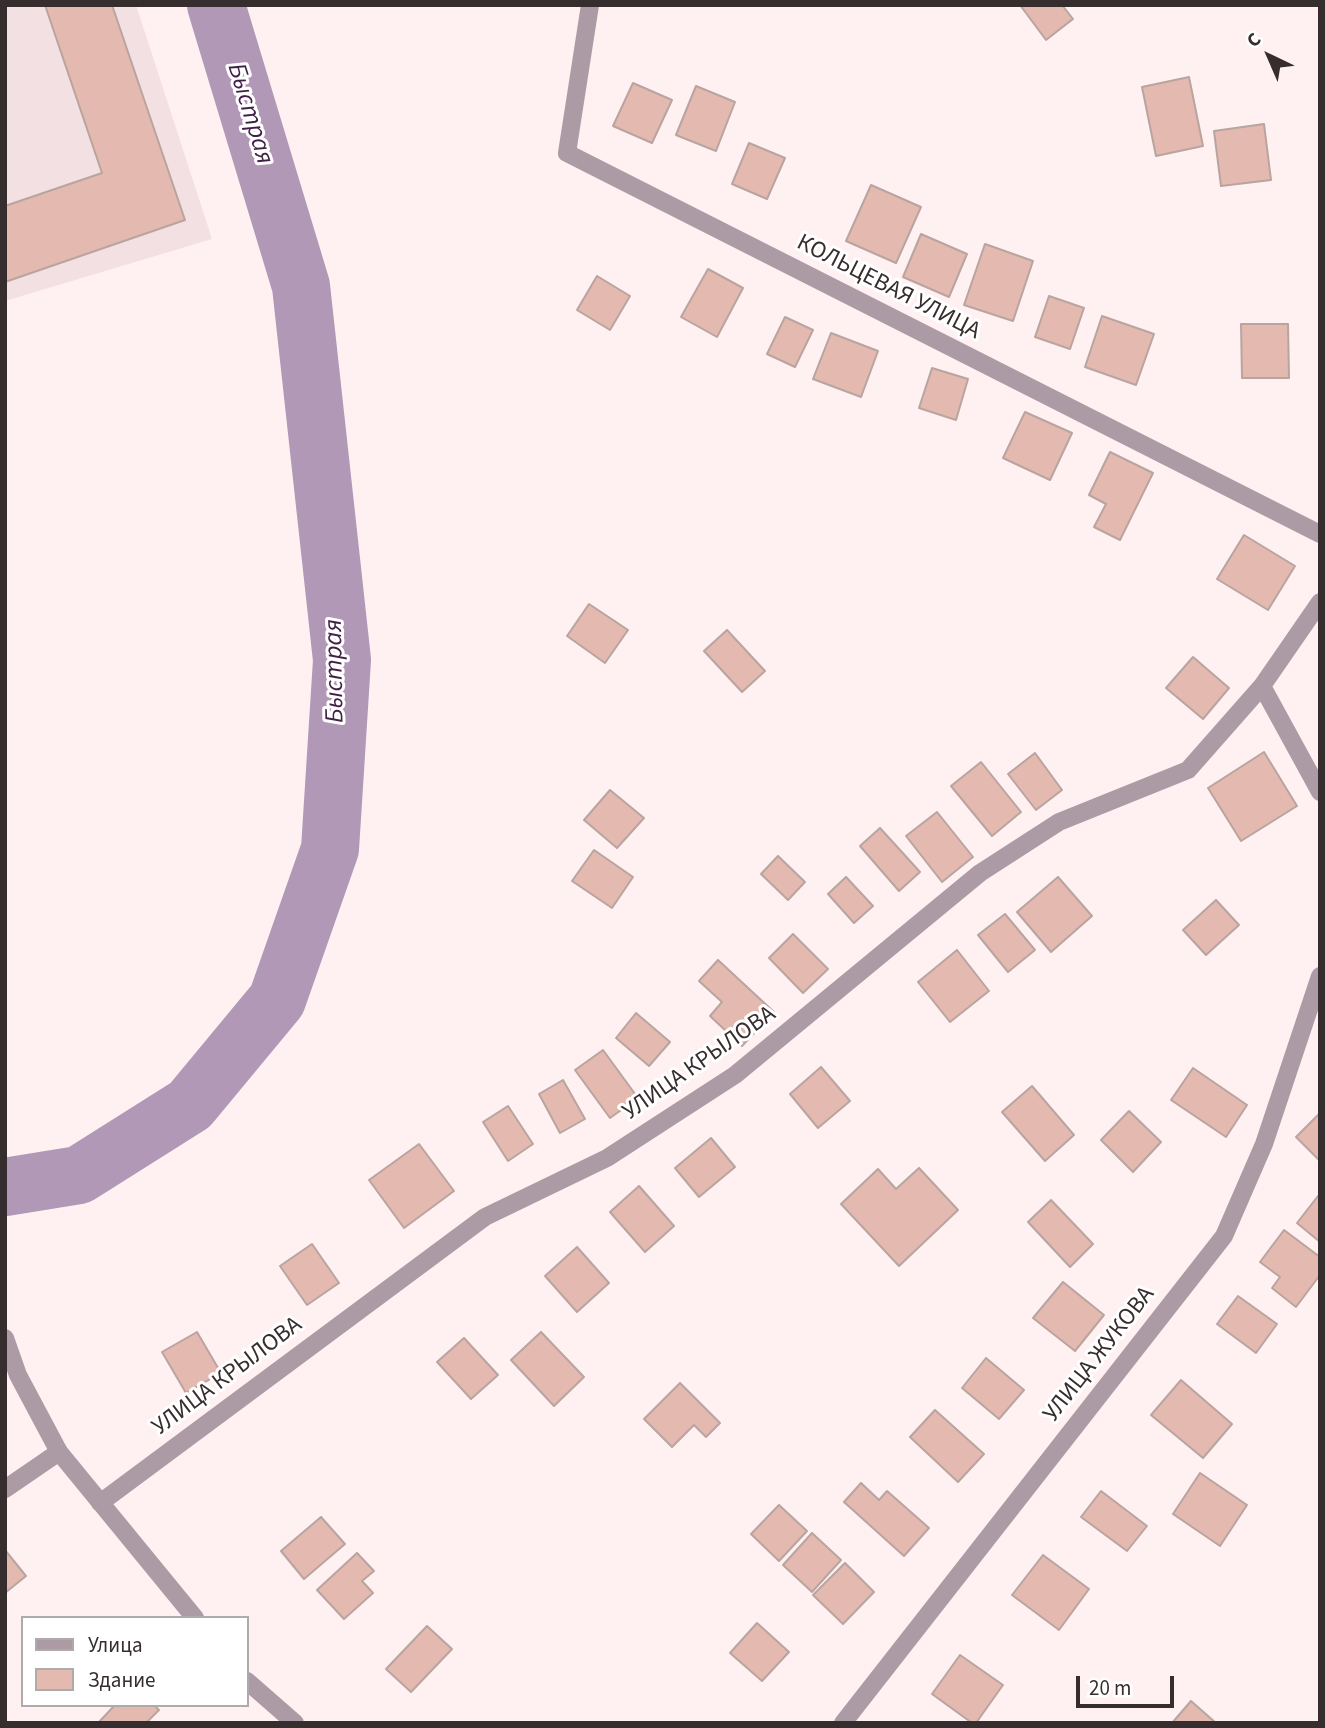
<!DOCTYPE html>
<html>
<head>
<meta charset="utf-8">
<style>
  body { margin:0 }
  #map { position:relative; width:1325px; height:1728px; overflow:hidden; background:#fff0f2; font-family:"Source Sans 3",sans-serif }
  canvas { display:block }
  .frame { position:absolute; inset:0; border:7px solid #362d2e; pointer-events:none }
  .legend { position:absolute; left:21px; top:1616px; width:228px; height:91px; box-sizing:border-box; background:#fff; border:2px solid #afabab; margin:0; padding:9px 12px; list-style:none; font-size:21px; color:#362d2e }
  .legend li { display:flex; align-items:center; gap:14px; height:35px }
  .legend b { width:35px; border:2px solid #afabab }
  .north { position:absolute; left:1234px; top:21px; width:70px; height:70px; -webkit-text-stroke:5px #fff; paint-order:stroke; rotate:316deg; font-size:19px; font-weight:700; line-height:28px; text-align:center; color:#362d2e }
  .north::after { content:''; display:block; margin:auto; width:24px; height:32px; background:#362d2e; clip-path:polygon(50% 0,100% 100%,50% 72%,0 100%) }
  .scale { position:absolute; left:1076px; top:1676px; width:98px; height:32px; box-sizing:border-box; border:4px solid #362d2e; border-top:0; padding-left:9px; font-size:21px; line-height:24px; white-space:nowrap; color:#362d2e; -webkit-text-stroke:5px #fff; paint-order:stroke }
</style>
</head>
<body>
<div id="map">
<canvas width="1325" height="1728"></canvas>
<div class="frame"></div>
<ul class="legend">
<li><b style="height:9px;background:#ac9ba4"></b>Улица</li>
<li><b style="height:19px;background:#e4b9b0"></b>Здание</li>
</ul>
<div class="north">С</div>
<div class="scale">20 m</div>
</div>
<script>
const g = document.querySelector('canvas').getContext('2d');
g.lineJoin = 'round';
function fillPath(path, color) { g.fillStyle = color; g.fill(path, 'evenodd'); }
const poly = rows => new Path2D(rows.map(r => 'M' + r).join(''));
function stroke(path, color, width, dash) { g.strokeStyle = color; g.lineWidth = width; g.lineCap = dash ? 'butt' : 'round'; g.setLineDash(dash || []); g.stroke(path); }
function drawText(font, color, halo, rows, align = 'center') {
  g.font = font + ' "Source Sans 3",sans-serif'; g.lineWidth = 6; g.setLineDash([]); g.textBaseline = 'middle'; g.strokeStyle = halo; g.fillStyle = color; for (const [text, x, y, turn = 0] of rows) {
    g.save(); g.translate(x, y); g.rotate((+turn || 0) * Math.PI / 180); g.textAlign = isNaN(turn) ? turn : align; if (halo) g.strokeText(text, 0, 0); g.fillText(text, 0, 0); g.restore();
  }
}
fillPath(poly([
  [5,5,136,5,212,239,5,301]
]), '#f3e0e2');
stroke(poly([
  [5,1187,79,1175,190,1105,277,1000,330,849,342,660,301,286,216,5]
]), '#b198b6', 58);
const building = poly([
  [45,5,112,5,185,220,5,282,5,206,102,173,45,5],
  [1020,5,1062,5,1073,19,1046,40,1020,5],
  [1189,77,1203,146,1156,156,1142,87,1189,77],
  [633,83,672,100,652,143,613,126,633,83],
  [696,86,735,102,716,151,676,135,696,86],
  [1264,124,1271,180,1221,186,1214,131,1264,124],
  [749,143,785,158,767,199,732,184,749,143],
  [871,185,921,207,896,263,846,241,871,185],
  [921,234,967,254,949,297,903,277,921,234],
  [985,244,1033,261,1013,321,964,305,985,244],
  [708,269,743,288,717,337,681,317,708,269],
  [597,276,630,296,610,330,577,310,597,276],
  [1049,296,1084,308,1070,349,1035,337,1049,296],
  [1102,316,1154,334,1136,385,1085,367,1102,316],
  [785,317,813,330,795,367,767,354,785,317],
  [1241,324,1288,324,1289,378,1242,378,1241,324],
  [831,333,878,351,861,397,813,379,831,333],
  [932,368,968,379,956,420,919,408,932,368],
  [1025,412,1072,433,1050,480,1003,458,1025,412],
  [1110,452,1153,473,1120,540,1094,527,1106,504,1089,495,1110,452],
  [1244,535,1295,566,1268,610,1217,579,1244,535],
  [589,604,628,630,605,663,567,636,589,604],
  [727,630,765,671,742,692,704,651,727,630],
  [1193,657,1229,688,1203,719,1166,688,1193,657],
  [1264,752,1297,806,1241,841,1208,788,1264,752],
  [1035,753,1062,790,1036,810,1008,774,1035,753],
  [981,762,1021,812,992,836,951,786,981,762],
  [610,790,644,818,617,848,584,820,610,790],
  [937,812,973,857,942,882,906,836,937,812],
  [880,828,920,872,899,891,860,846,880,828],
  [594,850,633,877,612,908,572,881,594,850],
  [778,856,805,882,788,900,761,874,778,856],
  [846,877,873,906,854,923,828,894,846,877],
  [1058,877,1092,916,1051,952,1017,912,1058,877],
  [1216,900,1239,925,1206,955,1183,930,1216,900],
  [1005,914,1035,950,1008,972,978,935,1005,914],
  [793,934,828,969,803,993,769,958,793,934],
  [957,950,989,991,950,1022,918,982,957,950],
  [718,960,774,1012,742,1046,710,1016,722,1002,699,981,718,960],
  [636,1013,670,1042,649,1066,616,1038,636,1013],
  [603,1050,638,1098,610,1118,575,1070,603,1050],
  [821,1067,850,1101,818,1128,790,1094,821,1067],
  [1193,1068,1247,1105,1226,1137,1171,1100,1193,1068],
  [563,1080,585,1119,560,1133,539,1094,563,1080],
  [1032,1086,1074,1135,1045,1161,1002,1112,1032,1086],
  [508,1106,533,1144,508,1161,483,1122,508,1106],
  [1129,1111,1161,1142,1133,1172,1101,1140,1129,1111],
  [1320,1113,1320,1161,1296,1137,1320,1113],
  [711,1138,735,1167,699,1197,675,1168,711,1138],
  [419,1144,454,1191,404,1228,369,1180,419,1144],
  [919,1168,958,1210,899,1266,841,1204,878,1169,896,1189,919,1168],
  [639,1186,674,1226,645,1252,610,1212,639,1186],
  [1318,1196,1320,1197,1320,1242,1297,1223,1318,1196],
  [1051,1200,1093,1244,1070,1267,1028,1222,1051,1200],
  [1284,1230,1320,1257,1320,1275,1296,1307,1272,1288,1280,1277,1260,1262,1284,1230],
  [312,1244,339,1283,307,1305,280,1266,312,1244],
  [577,1247,609,1283,577,1312,545,1276,577,1247],
  [1063,1282,1104,1315,1075,1351,1033,1318,1063,1282],
  [1238,1296,1277,1324,1256,1353,1217,1324,1238,1296],
  [197,1332,221,1373,186,1393,162,1352,197,1332],
  [541,1332,584,1377,554,1406,511,1360,541,1332],
  [464,1338,498,1375,471,1399,437,1362,464,1338],
  [986,1358,1024,1390,999,1419,962,1388,986,1358],
  [1181,1380,1232,1424,1203,1458,1151,1415,1181,1380],
  [680,1383,720,1423,706,1437,694,1425,672,1447,644,1419,680,1383],
  [935,1410,984,1454,958,1482,910,1437,935,1410],
  [1200,1473,1247,1505,1220,1546,1173,1514,1200,1473],
  [861,1483,879,1500,887,1491,929,1528,904,1556,844,1502,861,1483],
  [1101,1491,1147,1526,1127,1551,1081,1517,1101,1491],
  [779,1505,807,1531,779,1561,751,1534,779,1505],
  [321,1517,345,1544,304,1579,281,1551,321,1517],
  [812,1533,841,1560,812,1592,783,1565,812,1533],
  [5,1550,26,1576,5,1593,5,1550],
  [357,1553,374,1571,362,1581,373,1593,344,1619,317,1590,357,1553],
  [1043,1555,1089,1589,1059,1630,1012,1595,1043,1555],
  [845,1563,874,1592,843,1624,813,1595,845,1563],
  [757,1623,789,1652,762,1681,730,1653,757,1623],
  [427,1626,452,1649,411,1692,386,1669,427,1626],
  [960,1655,1003,1685,976,1723,972,1723,932,1694,960,1655],
  [1191,1701,1216,1723,1172,1723,1191,1701],
  [115,1705,154,1705,159,1710,146,1723,98,1723,115,1705]
]);
fillPath(building, '#e4b9b0');
stroke(building, '#b9a49f', 2);
stroke(poly([
  [590,5,567,153,1320,534],
  [1262,686,1320,792],
  [59,1452,195,1618],
  [100,1503,485,1217,607,1158,735,1075,980,873,1059,822,1188,770,1262,686,1320,602],
  [247,1681,295,1723],
  [843,1723,1224,1236,1264,1144,1320,976]
]), '#ac9ba4', 18);
stroke(poly([
  [5,1338,18,1375,59,1452,5,1489]
]), '#ac9ba4', 18);
drawText('24px', '#362d2e', '#fff', [
  ["КОЛЬЦЕВАЯ УЛИЦА",888,288,27],
  ["УЛИЦА КРЫЛОВА",700,1064,-35],
  ["УЛИЦА ЖУКОВА",1100,1355,-52],
  ["УЛИЦА КРЫЛОВА",228,1377,-37]
]);
drawText('italic 26px', '#411f47', '#fff', [
  ["Быстрая",249,114,73],
  ["Быстрая",336,671,-91]
]);
</script>
</body>
</html>
